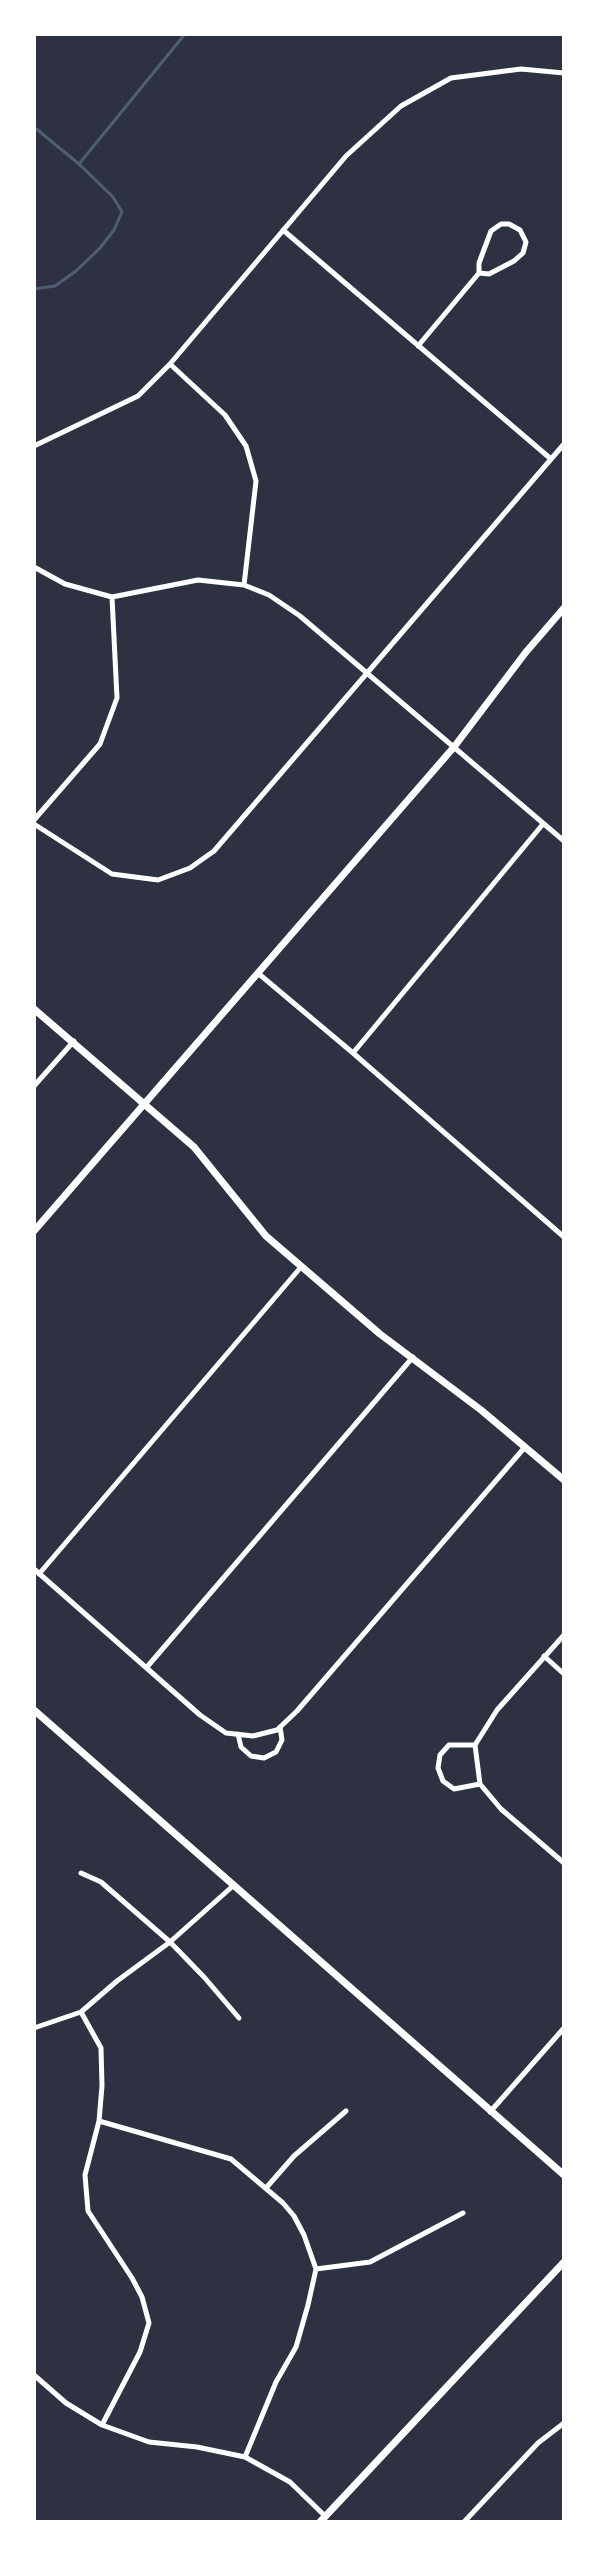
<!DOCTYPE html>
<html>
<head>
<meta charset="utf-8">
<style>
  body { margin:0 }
  #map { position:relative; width:598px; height:2556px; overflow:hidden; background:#2d3142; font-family:"PT Serif",serif }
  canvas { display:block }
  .frame { position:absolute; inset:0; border:36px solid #fff; pointer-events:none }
</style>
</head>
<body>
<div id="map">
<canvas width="598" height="2556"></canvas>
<div class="frame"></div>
</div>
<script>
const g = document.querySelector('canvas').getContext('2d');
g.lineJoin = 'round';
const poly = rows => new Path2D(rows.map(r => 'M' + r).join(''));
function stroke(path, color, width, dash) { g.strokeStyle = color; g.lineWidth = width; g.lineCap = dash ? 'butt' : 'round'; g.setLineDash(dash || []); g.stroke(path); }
stroke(poly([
  [34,127,79,164],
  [34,289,55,286,76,271,100,248,114,230,122,212,113,197,79,164,185,34]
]), '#4f5d75', 3);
stroke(poly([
  [283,230,551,459],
  [418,346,479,273,479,263,491,231,501,224,509,224,520,230,526,242,523,253,514,261,489,274,479,273],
  [170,364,225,415,246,446,256,481,244,585],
  [34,446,138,396,170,364,346,156,401,106,451,78,521,69,564,73],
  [34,567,65,584,112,597,198,580,244,585,269,595,300,616,564,841],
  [34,820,100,744,117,698,112,597],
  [34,824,112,874,158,880,190,868,214,851,564,444],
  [259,974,353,1053,564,1237],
  [353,1053,543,824],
  [34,1086,74,1041],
  [34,1569,200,1715,226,1733,253,1736,277,1730,297,1711,525,1447],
  [39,1574,301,1267],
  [564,1635,497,1710,475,1745,480,1784,501,1809,564,1863],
  [544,1656,564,1674],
  [147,1667,413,1357],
  [238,1734,241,1747,251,1756,264,1758,276,1752,282,1740,280,1727],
  [475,1745,449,1745,440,1755,438,1768,443,1781,454,1789,480,1784],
  [81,1873,101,1882,170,1942,204,1977,239,2018],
  [81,2012,101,2048,102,2086,99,2121,85,2175,88,2211,132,2278,142,2297,149,2323,140,2352,102,2425],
  [34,2028,81,2012,117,1981,170,1942,234,1885],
  [490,2112,564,2028],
  [99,2121,231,2159,283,2203,294,2216,304,2235,316,2269,308,2305,296,2347,276,2382,245,2457],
  [266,2188,294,2156,346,2111],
  [316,2269,370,2262,463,2213],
  [34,2375,66,2403,102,2425,149,2442,197,2447,245,2457,290,2482,325,2516],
  [464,2522,538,2443,564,2423]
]), '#fff', 5);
stroke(poly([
  [34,1009,194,1147,266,1236,380,1334,481,1410,564,1480],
  [34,1231,454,747,526,652,564,608],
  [34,1710,564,2175],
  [320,2522,564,2262]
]), '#fff', 7);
</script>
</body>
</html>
